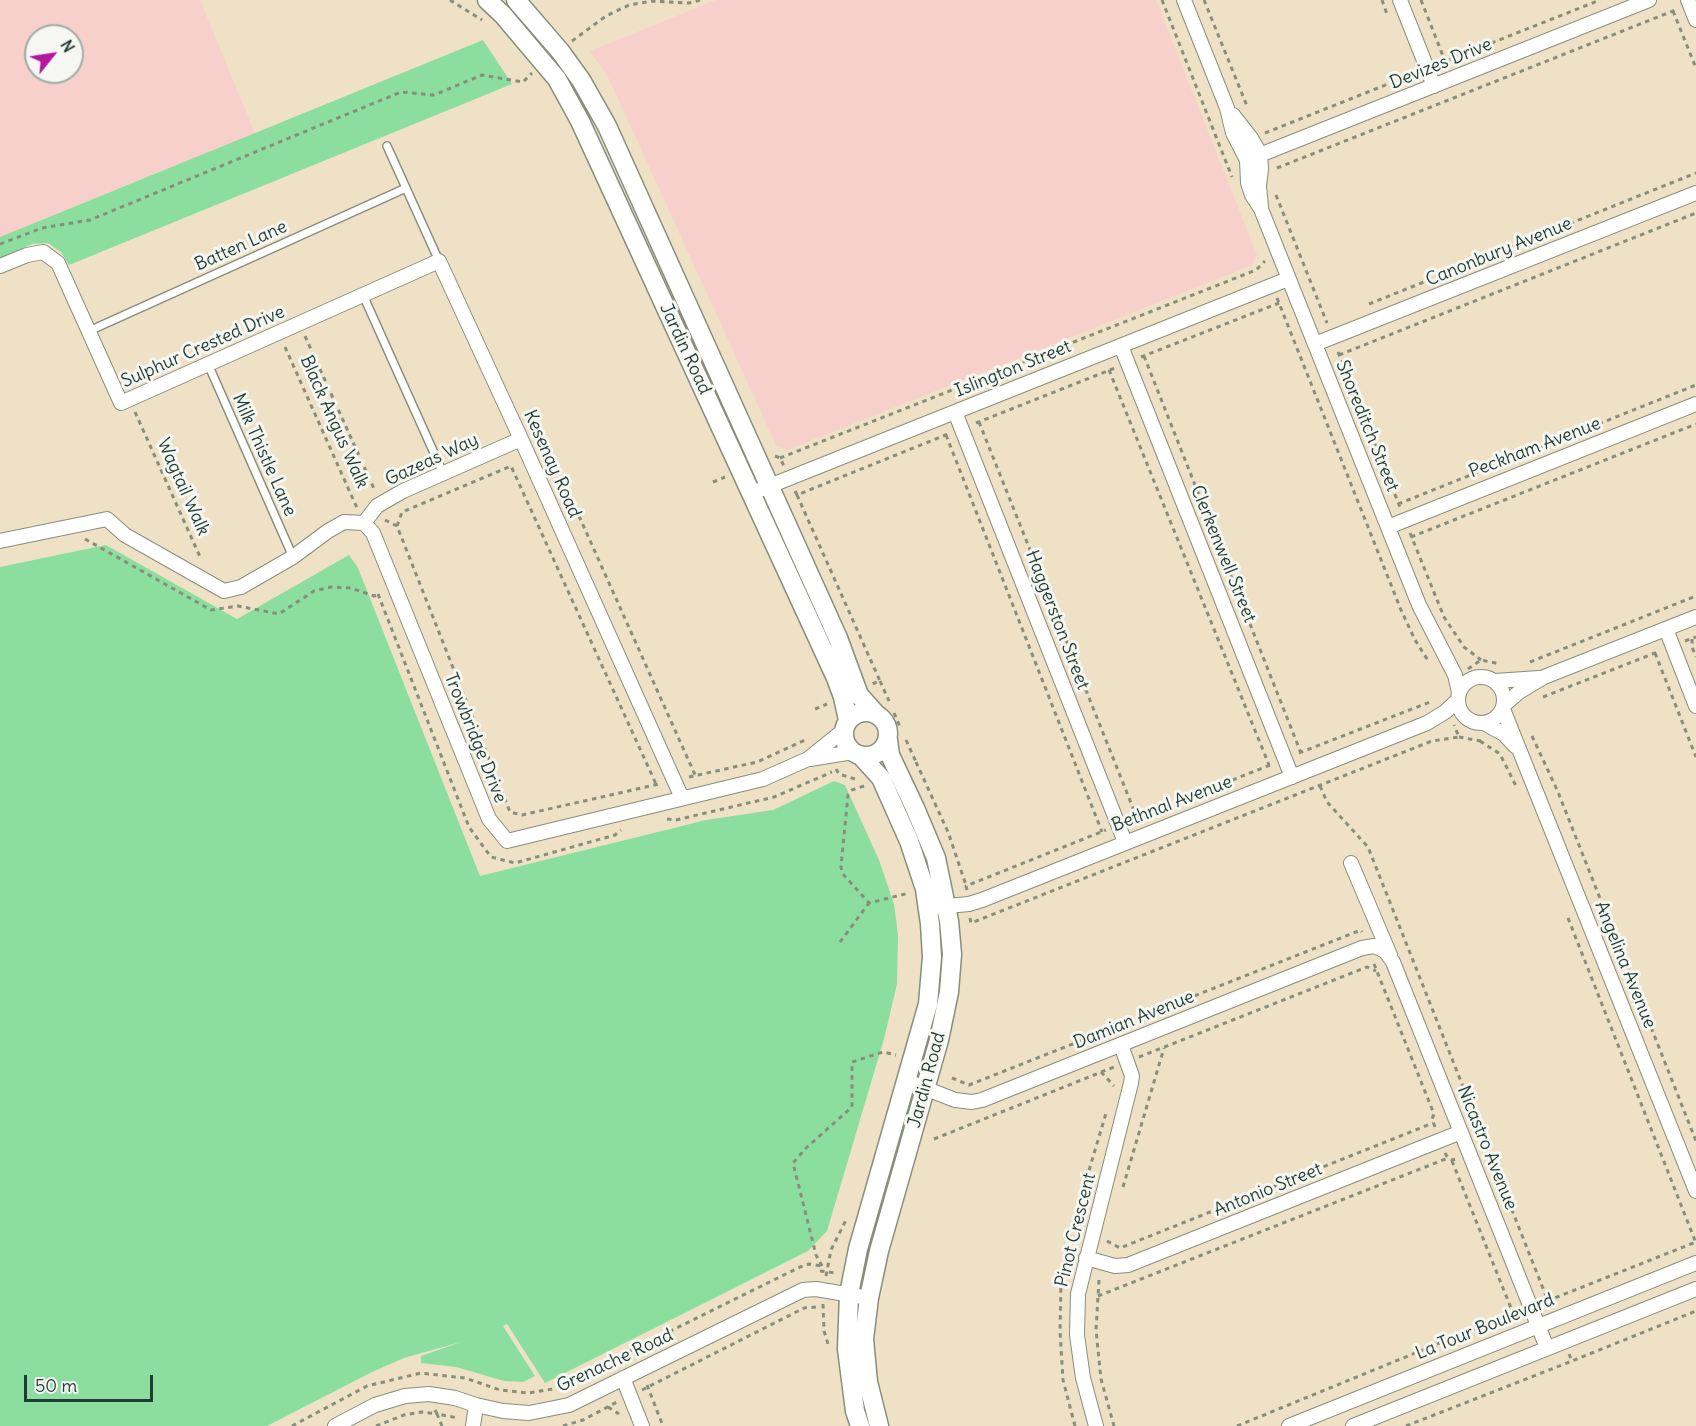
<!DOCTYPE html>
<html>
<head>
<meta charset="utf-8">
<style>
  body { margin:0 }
  #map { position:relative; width:1696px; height:1426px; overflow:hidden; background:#efe1c5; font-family:Delius,sans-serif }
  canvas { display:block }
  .north { position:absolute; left:24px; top:24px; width:60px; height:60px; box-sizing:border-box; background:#f6f6f2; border:2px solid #a0aca6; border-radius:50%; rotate:60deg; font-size:16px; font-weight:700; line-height:24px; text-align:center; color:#1f3d34 }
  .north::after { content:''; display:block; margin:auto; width:21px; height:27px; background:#b5179e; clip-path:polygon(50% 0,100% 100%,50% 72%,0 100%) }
  .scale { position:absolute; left:24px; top:1375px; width:129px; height:27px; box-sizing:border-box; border:3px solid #1f3d34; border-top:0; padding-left:8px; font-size:18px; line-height:21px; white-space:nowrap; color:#1f3d34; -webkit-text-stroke:4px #f6f6f2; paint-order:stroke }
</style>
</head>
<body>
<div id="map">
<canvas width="1696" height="1426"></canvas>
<div class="north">N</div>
<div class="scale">50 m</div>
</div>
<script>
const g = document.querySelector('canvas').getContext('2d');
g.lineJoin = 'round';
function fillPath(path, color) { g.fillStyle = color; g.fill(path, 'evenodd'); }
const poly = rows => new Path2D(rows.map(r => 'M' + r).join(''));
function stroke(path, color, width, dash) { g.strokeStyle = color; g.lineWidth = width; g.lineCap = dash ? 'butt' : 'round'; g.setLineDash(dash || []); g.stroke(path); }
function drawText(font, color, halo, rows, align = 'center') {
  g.font = font + ' Delius,sans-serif'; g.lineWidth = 6; g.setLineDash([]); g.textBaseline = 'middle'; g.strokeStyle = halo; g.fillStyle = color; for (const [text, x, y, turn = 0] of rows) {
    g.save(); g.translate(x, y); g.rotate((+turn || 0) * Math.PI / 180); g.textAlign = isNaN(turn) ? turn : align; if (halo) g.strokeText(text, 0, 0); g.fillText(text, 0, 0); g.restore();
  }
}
fillPath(poly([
  [0,0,200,0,255,133,0,237],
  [36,36,72,36,72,72,36,72],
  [716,0,1156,0,1257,255,1252,265,787,450,776,445,609,79,590,51]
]), '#f7d0cc');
fillPath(poly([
  [483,40,512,84,69,265,61,252,48,243,32,244,0,258,0,237],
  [106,545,237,619,349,555,358,568,480,876,706,820,773,810,834,781,845,785,879,860,894,904,898,935,897,984,884,1039,827,1231,808,1251,545,1383,507,1324,503,1326,535,1376,523,1382,504,1381,456,1367,421,1363,421,1356,461,1342,404,1358,372,1372,267,1426,0,1426,0,567]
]), '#8cde9f');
const service = poly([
  [387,146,439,261],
  [363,295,443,473],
  [89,331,406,188],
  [208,364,293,557]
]);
const minor = poly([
  [1184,0,1227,108,1233,133,1247,160,1248,183,1252,195,1261,209,1419,605,1455,675,1459,692],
  [1400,0,1434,86],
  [1688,0,1696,20],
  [1233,115,1251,138,1260,154,1261,169,1259,186,1261,207],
  [1247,160,1649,0],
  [0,266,27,255,43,252,58,263,121,403,439,261,521,439,682,798],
  [1315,344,1696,193],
  [1121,346,1292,777],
  [955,412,1125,842],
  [752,493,1288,279],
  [364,523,373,533,489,819,507,841,763,779,808,759,844,730],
  [364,523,377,506,403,491,521,439],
  [1388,527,1696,404],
  [0,541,107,519,125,535,224,591,241,587,293,557,328,531,344,522,364,523],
  [1666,629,1696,706],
  '1458 700a23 23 0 1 1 46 0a23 23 0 1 1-46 0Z',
  [1495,681,1539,678],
  [1504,705,1519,692,1544,677,1696,617],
  [1503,709,1696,1191],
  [1484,723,1504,734,1515,746],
  [810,759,853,752],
  [1351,863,1390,955],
  [936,907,969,904,982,900,1427,723,1445,712,1458,700],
  [907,1081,955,1100,972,1102,982,1100,1362,948,1374,946,1381,949,1386,952,1393,962,1547,1348],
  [1086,1258,1115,1266,1128,1265,1461,1132],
  [623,1378,642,1426],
  [335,1426,375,1405,405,1396,429,1394,455,1398,476,1405,503,1411,529,1413,569,1405,803,1290,816,1289,869,1298],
  [473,1426,476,1405],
  [1096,1426,1083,1378,1077,1335,1078,1294,1131,1083,1132,1076,1121,1045],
  [1289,1426,1696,1263],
  [1353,1426,1696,1289]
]);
const tertiary = poly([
  [487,0,503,15,557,79,580,121,836,678,843,697,848,720],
  [516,0,560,51,581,80,607,126,838,638,859,695,876,714],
  '844 734a22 22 0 1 1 44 0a22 22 0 1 1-44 0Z',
  [860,1426,855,1411,847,1349,849,1294,858,1249,928,1004,932,957,930,924,925,889,909,841,881,778,861,756],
  [879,1426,868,1382,864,1339,869,1298,879,1251,939,1040,949,992,952,954,949,921,936,858,915,808,890,755,888,740]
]);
stroke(service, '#878f7c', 10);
stroke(minor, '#878f7c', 16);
stroke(tertiary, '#878f7c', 21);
stroke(poly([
  [450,0,482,20],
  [1162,0,1232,177],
  [1204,0,1247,106],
  [1382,0,1388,17],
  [1421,0,1445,61],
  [1673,11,1696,68],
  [572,41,606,16,629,5,653,1,689,3,700,0],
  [1441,63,1600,0],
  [1265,133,1413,74],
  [1277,168,1678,9],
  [1276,195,1327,323],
  [0,244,42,228,90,220,401,92,434,95,482,75,523,82,532,73],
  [1277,298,1401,610,1415,640,1429,662],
  [1369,304,1696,173],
  [305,336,375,491],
  [285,347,357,508],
  [1338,352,1400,507],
  [1339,355,1696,213],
  [1144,356,1301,753],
  [1141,357,1279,303],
  [1109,370,1269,765],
  [135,412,201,559],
  [979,422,1137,818],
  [976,423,1115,368],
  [946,435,1102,832],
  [775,456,780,458,784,466],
  [780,458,1256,270,1265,261],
  [713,482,725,477],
  [795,491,797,495,948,434],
  [797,495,880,681,872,684],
  [1398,504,1696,385],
  [579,516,696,777],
  [385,520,397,526,510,812,522,815,659,784],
  [397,526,402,512,511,466,656,784],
  [1410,533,1444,617,1464,647,1481,660],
  [1411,537,1696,424],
  [85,539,211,610,238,606,279,614,314,591,331,587,351,588,374,596,379,594],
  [378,594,469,827,491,857,515,863,615,835,621,830],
  [1692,639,1692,647,1696,657],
  [1685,641,1696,637],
  [1655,653,1696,757],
  [1530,662,1696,596],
  [1468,669,1481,660,1500,664],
  [880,681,889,701],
  [1543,697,1660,651],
  [815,709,827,704],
  [894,713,901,729],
  [1532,736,1558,792,1696,1141],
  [1459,737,1481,741],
  [906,740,916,762,914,763],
  [1480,741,1500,754,1516,786],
  [1299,753,1430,702],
  [916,762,948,832,966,885],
  [836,769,839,774,858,780],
  [689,777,757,762,805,740],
  [864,786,852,790,848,795,841,866,842,873,869,903,909,893],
  [1320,786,1327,802,1368,847,1550,1306],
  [667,819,676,820,774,797,832,772],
  [1132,820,1270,765],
  [967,890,966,886,1106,830],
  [970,918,971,923,1432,741,1459,737,1454,725],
  [1568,918,1696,1243],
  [840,942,869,903],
  [1374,964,1434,1114,1432,1119,1435,1127],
  [1139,1057,1367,967,1376,971],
  [1101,1072,1114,1086],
  [952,1078,969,1085,1361,930,1362,932],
  [934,1139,1114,1067],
  [1445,1153,1448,1158,1452,1160,1456,1159],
  [1452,1161,1513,1313,1518,1311],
  [1123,1187,1164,1048],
  [1107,1241,1120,1248,1433,1123],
  [822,1266,816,1255,793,1163,806,1148,852,1107,852,1062,883,1052,896,1055],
  [820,1271,836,1273],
  [826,1276,831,1250,847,1218],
  [1099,1280,1096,1330,1101,1379,1114,1426],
  [1098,1296,1448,1158],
  [1547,1301,1696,1242],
  [823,1304,824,1331,829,1347],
  [1569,1354,1572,1361,1696,1311],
  [647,1385,663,1426],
  [642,1390,804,1308,816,1307],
  [608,1407,619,1414],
  [435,1410,437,1414,458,1418],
  [292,1426,367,1386,421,1373,465,1378,500,1390,528,1393,553,1389,800,1267,809,1264,822,1266],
  [376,1426,404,1415,422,1412,437,1414,442,1426],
  [563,1426,583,1420,617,1402],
  [1075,1426,1063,1380,1060,1331,1061,1281,1070,1234,1107,1110],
  [1237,1426,1513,1313],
  [1406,1426,1572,1361]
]), '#878f7c', 3, [4.5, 4.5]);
stroke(service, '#fff', 7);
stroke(minor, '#fff', 14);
stroke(tertiary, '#fff', 18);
drawText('18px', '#1f3d34', '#f6f6f2', [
  ["Devizes Drive",1441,64,-22],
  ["Batten Lane",241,246,-24],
  ["Canonbury Avenue",1499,252,-22],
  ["Sulphur Crested Drive",203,347,-24],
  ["Jardin Road",685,349,65],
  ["Islington Street",1013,369,-22],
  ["Black Angus Walk",334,422,66],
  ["Shoreditch Street",1367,426,68],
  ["Peckham Avenue",1535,448,-21],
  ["Milk Thistle Lane",264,455,66],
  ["Gazeas Way",432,460,-25],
  ["Kesenay Road",552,464,66],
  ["Wagtail Walk",183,487,66],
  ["Clerkenwell Street",1223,554,68],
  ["Haggerston Street",1057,620,69],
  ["Trowbridge Drive",475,738,68],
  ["Bethnal Avenue",1172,804,-21],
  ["Angelina Avenue",1625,965,68],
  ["Damian Avenue",1134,1020,-22],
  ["Jardin Road",927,1080,-75],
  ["Nicastro Avenue",1487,1148,68],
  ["Antonio Street",1268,1190,-22],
  ["Pinot Crescent",1076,1230,-76],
  ["La Tour Boulevard",1485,1327,-22],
  ["Grenache Road",615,1361,-25]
]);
</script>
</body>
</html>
